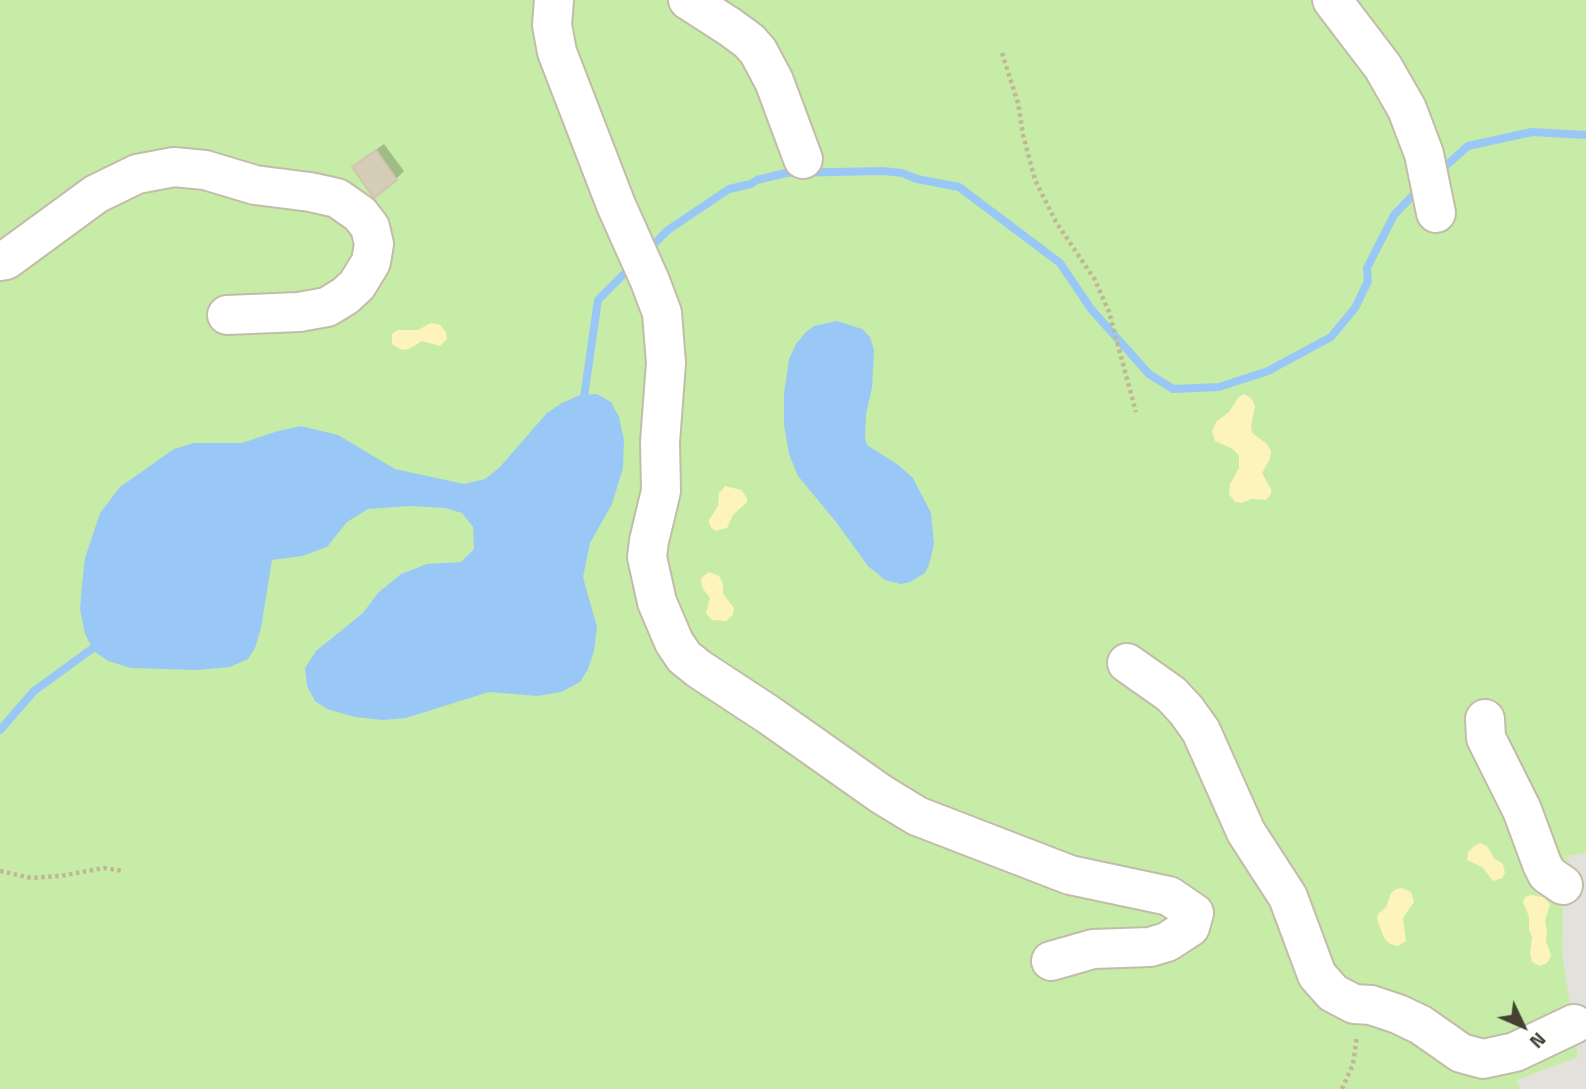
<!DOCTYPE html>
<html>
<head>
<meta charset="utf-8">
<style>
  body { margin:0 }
  #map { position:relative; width:1586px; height:1089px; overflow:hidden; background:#f3f0e4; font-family:"Titillium Web",sans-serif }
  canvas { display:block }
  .north { position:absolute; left:1488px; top:991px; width:70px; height:70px; -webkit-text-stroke:5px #fff; paint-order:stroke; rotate:134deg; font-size:19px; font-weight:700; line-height:28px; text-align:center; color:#464033 }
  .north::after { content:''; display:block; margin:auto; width:24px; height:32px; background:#464033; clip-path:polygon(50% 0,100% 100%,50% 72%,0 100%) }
</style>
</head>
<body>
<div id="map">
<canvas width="1586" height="1089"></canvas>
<div class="north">N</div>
</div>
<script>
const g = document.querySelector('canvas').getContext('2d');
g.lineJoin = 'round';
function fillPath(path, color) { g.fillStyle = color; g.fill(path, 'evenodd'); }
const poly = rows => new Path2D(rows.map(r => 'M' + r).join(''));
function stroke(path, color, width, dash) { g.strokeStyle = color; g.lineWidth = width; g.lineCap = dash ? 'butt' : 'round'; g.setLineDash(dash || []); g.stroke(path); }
fillPath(poly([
  [0,0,1586,0,1586,1089,0,1089]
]), '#c7eca8');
fillPath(poly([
  [431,323,440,325,446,332,447,339,440,346,422,341,409,349,402,350,392,344,392,334,398,330,418,330],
  [1244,394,1251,398,1255,406,1251,426,1252,433,1267,444,1271,451,1270,459,1262,473,1271,489,1271,494,1266,500,1251,499,1242,503,1235,502,1229,494,1230,484,1239,468,1239,456,1233,449,1215,441,1212,431,1216,422,1229,412,1238,398],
  [725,486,741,490,747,498,747,502,733,515,727,528,715,531,710,526,709,520,718,506,719,493],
  [709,572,719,576,723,584,723,594,734,608,733,615,726,621,712,620,706,613,710,598,703,589,701,581,702,577],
  [1480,843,1487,846,1494,858,1503,864,1505,873,1502,878,1493,881,1482,867,1467,860,1468,852,1474,846],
  [1402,888,1411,892,1414,902,1403,918,1406,941,1398,946,1390,944,1384,938,1377,919,1378,914,1386,907,1391,893,1396,889],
  [1531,895,1543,897,1550,904,1545,921,1547,932,1546,940,1551,956,1547,963,1540,966,1532,962,1530,954,1532,937,1529,929,1529,917,1523,902,1525,897]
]), '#fcf4bb');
fillPath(poly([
  [1586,853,1586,1089,1520,1089,1517,1080,1578,1057,1562,954,1563,885,1568,856]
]), '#e3e1dc');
fillPath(poly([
  [837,321,862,329,870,337,874,350,872,388,866,414,865,439,867,445,897,464,913,478,931,513,934,544,929,565,925,573,910,582,901,584,885,580,868,566,836,522,798,476,789,454,784,425,784,394,789,359,796,344,806,332,814,326],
  [597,394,611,402,619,417,624,440,623,468,612,504,590,543,583,577,597,627,594,651,588,669,580,682,561,692,537,696,489,692,406,718,383,720,355,717,327,709,315,701,307,686,305,668,316,651,363,613,378,593,401,574,427,564,461,562,474,549,473,527,462,513,445,508,410,506,368,509,347,522,327,547,302,556,272,560,261,628,255,648,248,659,230,667,196,670,131,668,108,661,94,651,85,634,80,609,82,584,85,558,100,513,120,487,174,449,194,443,242,443,278,431,301,426,338,435,395,469,464,484,485,479,499,468,547,413,562,403,580,395]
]), '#9ac8f6');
fillPath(poly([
  [384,144,404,171,396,179,362,160]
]), '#0003');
stroke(poly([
  [1440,171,1468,146,1532,132,1586,135],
  [647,251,668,230,729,189,751,184,757,180,786,173,883,171,902,173,917,179,959,187,1060,263,1091,309,1149,374,1173,389,1219,387,1268,371,1331,337,1355,308,1368,281,1367,268,1394,215,1420,188],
  [583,404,598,300,631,267],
  [0,730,34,691,100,643]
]), '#9ac8f6', 8);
const building = poly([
  [376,150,397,180,374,198,352,167,376,150]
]);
fillPath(building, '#d6cdb8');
stroke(building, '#d1c6ab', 2);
const minor = poly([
  [554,0,552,25,557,52,616,205,650,281,662,313,666,363,660,442,661,491,649,541,647,557,657,602,674,642,684,657,699,669,769,715,881,794,917,816,1070,875,1169,896,1194,913,1190,927,1167,942,1150,947,1093,949,1051,961],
  [688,0,730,27,749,41,758,51,774,81,803,159],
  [1332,0,1383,67,1407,109,1424,154,1436,213],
  [0,261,6,260,96,194,137,174,174,167,205,170,255,185,310,192,337,198,360,214,370,227,374,244,371,262,357,285,345,296,327,307,299,312,227,315],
  [1127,663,1171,694,1186,710,1201,731,1246,832,1288,897,1317,975,1333,993,1354,1004,1371,1005,1398,1014,1421,1025,1461,1053,1483,1059,1515,1052,1574,1024],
  [1485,719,1486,738,1522,810,1542,864,1547,874,1563,885]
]);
stroke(minor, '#c2bca8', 42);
stroke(poly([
  [1002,53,1018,103,1023,135,1035,180,1056,222,1095,280,1109,312,1136,412],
  [0,871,31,878,60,876,104,868,124,871],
  [1342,1089,1353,1064,1357,1036]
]), '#c2b795', 4.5, [3.5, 3.5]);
stroke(minor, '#fff', 38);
</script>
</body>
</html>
